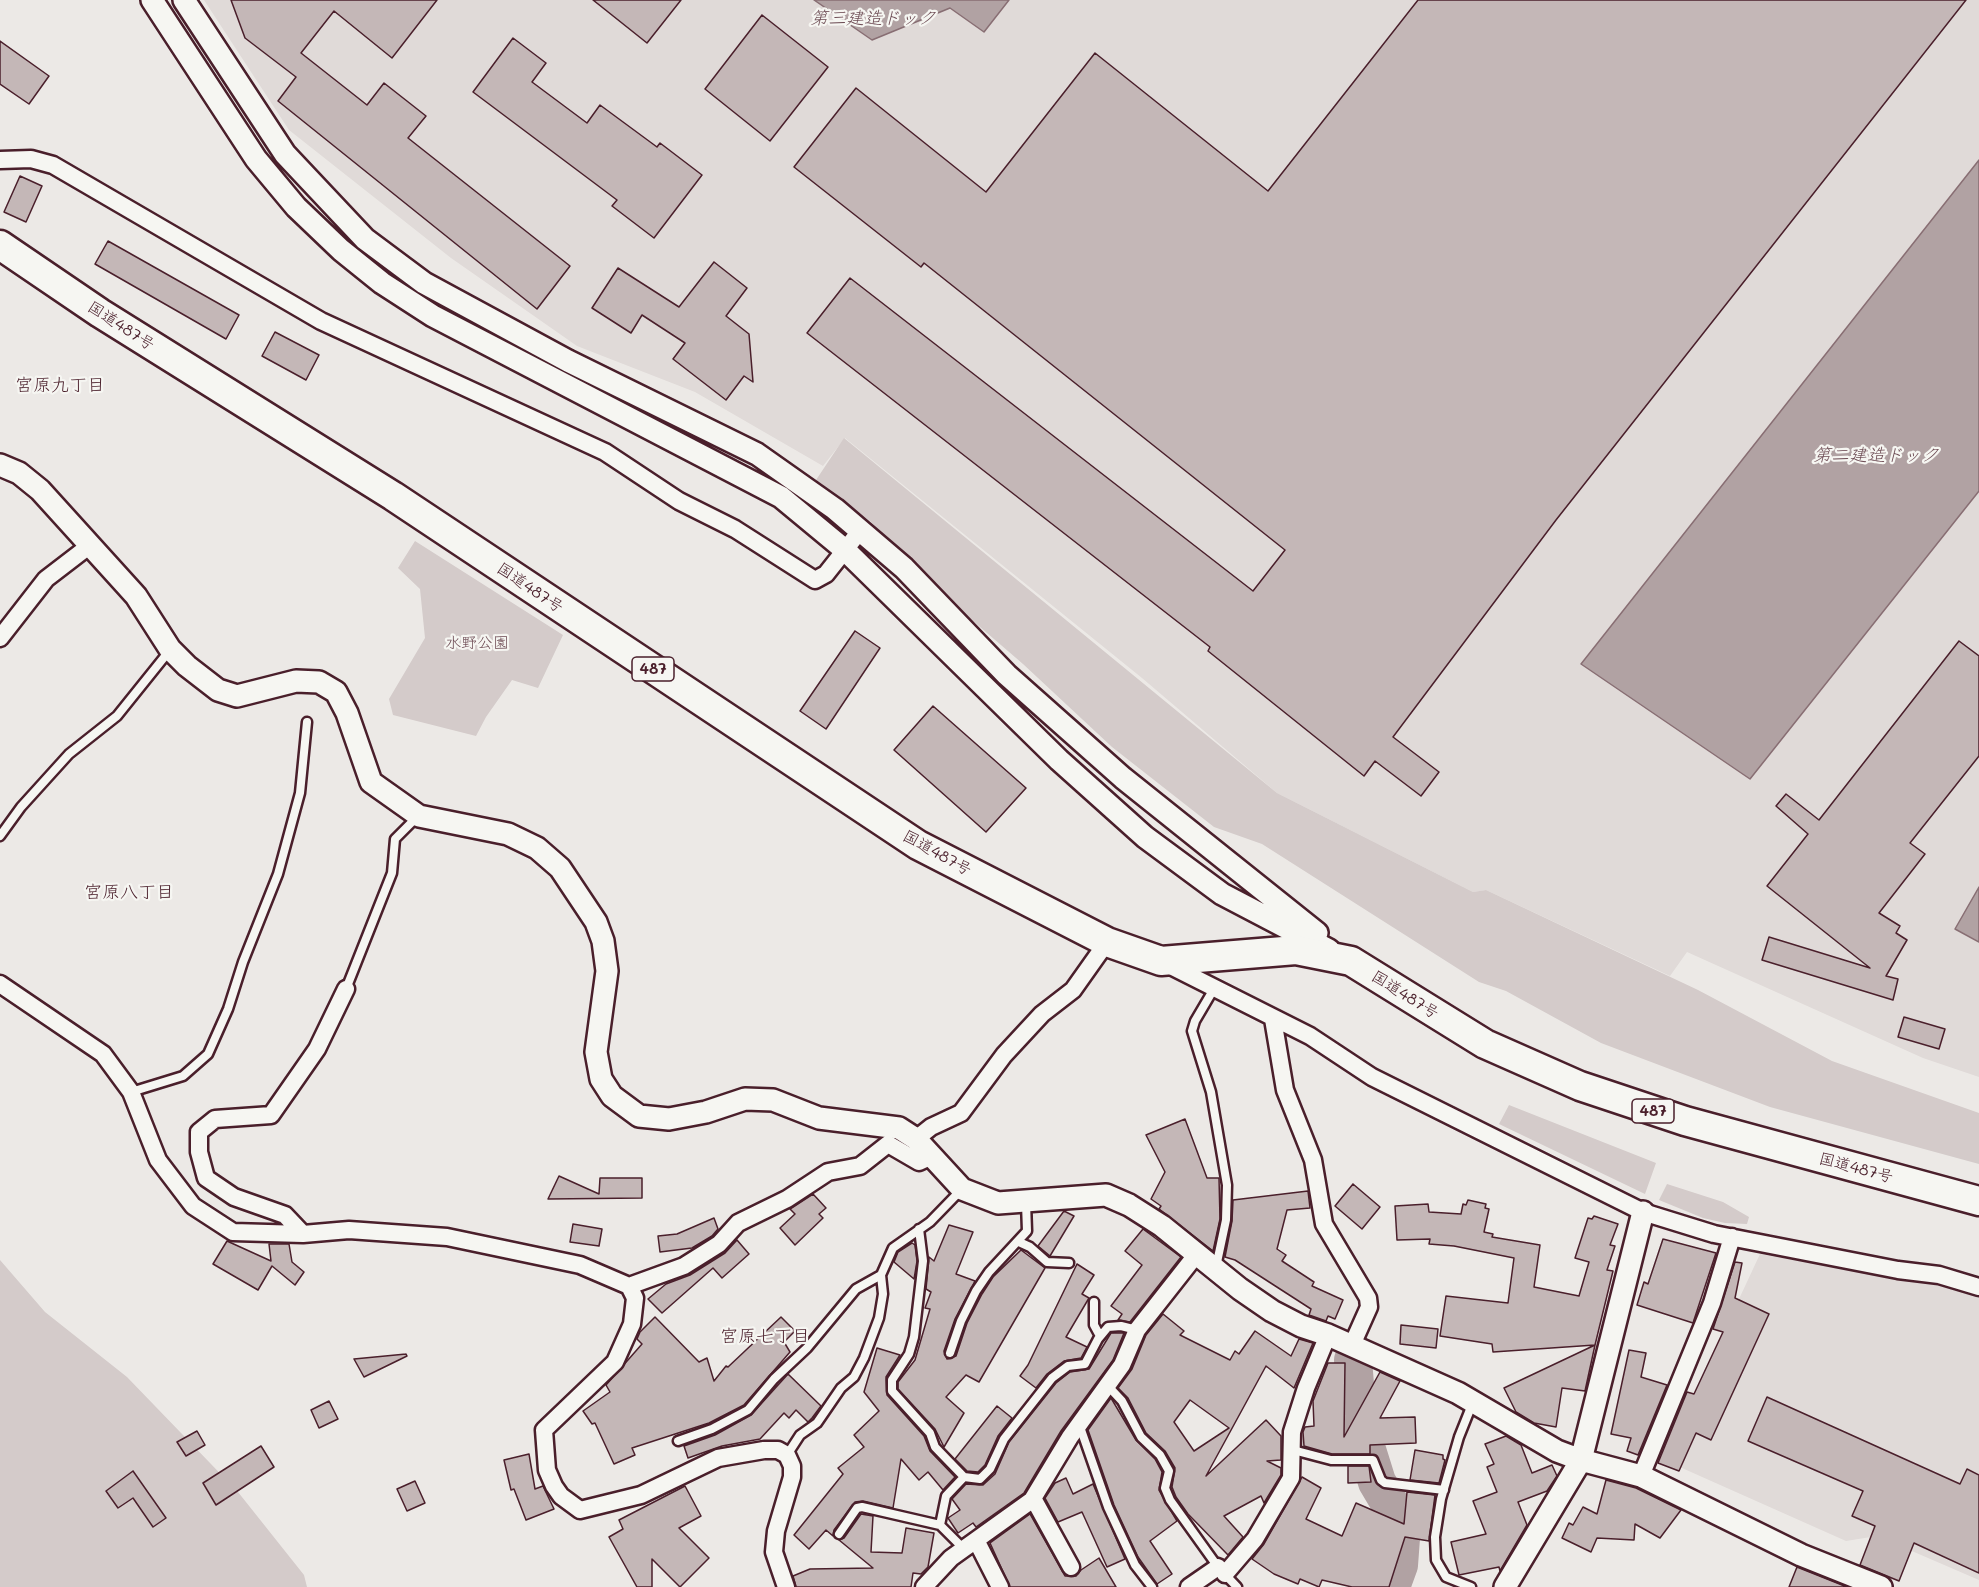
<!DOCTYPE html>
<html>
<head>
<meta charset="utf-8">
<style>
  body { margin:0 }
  canvas { display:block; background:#ece9e6 }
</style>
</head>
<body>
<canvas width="1979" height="1587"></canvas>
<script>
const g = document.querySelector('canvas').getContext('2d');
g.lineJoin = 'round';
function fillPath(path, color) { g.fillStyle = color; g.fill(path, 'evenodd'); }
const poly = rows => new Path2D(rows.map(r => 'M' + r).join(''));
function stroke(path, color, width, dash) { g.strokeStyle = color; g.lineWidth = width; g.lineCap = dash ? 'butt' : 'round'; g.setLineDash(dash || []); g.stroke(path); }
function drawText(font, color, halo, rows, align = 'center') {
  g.font = font + ' Mali,"Klee One",sans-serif'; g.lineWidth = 4.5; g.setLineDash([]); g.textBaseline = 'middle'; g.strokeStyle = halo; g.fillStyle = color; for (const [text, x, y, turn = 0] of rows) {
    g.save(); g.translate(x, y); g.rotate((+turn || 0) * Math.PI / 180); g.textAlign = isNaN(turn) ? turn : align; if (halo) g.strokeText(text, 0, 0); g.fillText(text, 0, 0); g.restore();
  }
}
fillPath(poly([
  [204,0,1979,0,1979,1077,1923,1058,1687,952,1670,976,1486,890,1473,892,1277,793,1142,678,845,438,823,466,695,392,577,346,451,258,289,130],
  [1760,1254,1979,1293,1979,1580,1877,1536,1846,1541,1664,1460]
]), '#e0dad8');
fillPath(poly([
  [844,438,1277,793,1473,892,1486,890,1698,990,1832,1061,1979,1113,1979,1164,1770,1107,1601,1043,1506,991,1479,982,1262,844,1214,827,1112,747,1023,664,951,602,870,521,816,480],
  [415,541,563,635,538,688,512,680,486,717,476,736,393,715,389,699,425,638,420,589,398,568],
  [1509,1105,1656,1163,1645,1194,1499,1124],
  [1667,1184,1723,1202,1749,1217,1747,1224,1725,1223,1703,1218,1659,1200],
  [0,1260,45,1312,127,1377,238,1492,304,1575,307,1587,0,1587]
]), '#d4cbca');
const water = poly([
  [814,0,1009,0,984,32,950,8,872,40,814,0],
  [1979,160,1979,491,1750,779,1581,664,1979,160],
  [1979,887,1979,942,1955,929,1979,887]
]);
fillPath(water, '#b1a2a3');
stroke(water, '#886e73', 1.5);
stroke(poly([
  [1353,1360,1358,1421,1377,1482,1402,1524,1399,1565,1391,1587]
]), '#b1a2a3', 38);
const building = poly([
  [231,0,437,0,392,58,334,11,301,53,367,105,384,83,426,116,408,138,570,266,537,309,278,101,296,77,245,38,231,0],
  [593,0,681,0,647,43,593,0],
  [1418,0,1966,0,1556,520,1393,737,1439,772,1421,796,1375,761,1364,776,1208,651,1210,647,807,333,850,278,1253,591,1285,550,924,263,921,267,794,167,856,88,986,192,1095,53,1268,191,1418,0],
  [762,15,828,67,770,141,705,89,762,15],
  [513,38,546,63,532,82,587,123,600,105,657,147,660,143,702,175,654,238,612,206,617,200,473,92,513,38],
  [0,41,49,76,29,104,0,84,0,41],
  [20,176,42,186,26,222,4,212,20,176],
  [108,241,239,315,226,339,95,264,108,241],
  [714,262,747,288,726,316,749,334,753,382,744,376,726,400,673,359,685,343,642,315,631,333,592,308,618,268,679,307,714,262],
  [275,332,319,355,306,380,262,356,275,332],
  [855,631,880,648,826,729,800,711,855,631],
  [1959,641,1979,656,1979,756,1910,843,1925,854,1879,913,1900,926,1896,933,1907,940,1886,976,1898,979,1893,1000,1762,960,1769,937,1870,968,1767,886,1808,834,1776,806,1786,794,1819,820,1959,641],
  [933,706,1026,788,986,832,894,750,933,706],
  [1904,1017,1945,1029,1939,1049,1898,1037,1904,1017],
  [1185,1119,1207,1178,1219,1178,1220,1219,1213,1251,1159,1209,1161,1206,1151,1199,1165,1172,1146,1135,1185,1119],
  [559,1176,599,1194,600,1178,642,1178,642,1198,548,1199,559,1176],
  [1353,1184,1380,1207,1362,1229,1335,1206,1353,1184],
  [1308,1191,1310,1208,1287,1210,1277,1249,1286,1255,1282,1261,1314,1282,1312,1286,1343,1300,1335,1319,1328,1316,1326,1321,1309,1315,1311,1309,1235,1260,1225,1257,1232,1221,1233,1200,1308,1191],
  [813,1194,826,1208,819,1214,823,1218,795,1245,780,1228,795,1214,790,1209,813,1194],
  [1468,1200,1486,1204,1485,1208,1489,1209,1484,1232,1493,1234,1492,1237,1540,1245,1534,1287,1579,1296,1589,1262,1575,1258,1588,1218,1592,1219,1594,1216,1618,1224,1610,1245,1615,1246,1607,1270,1613,1271,1595,1345,1493,1352,1492,1344,1440,1336,1446,1296,1508,1303,1514,1258,1454,1246,1429,1244,1430,1239,1397,1240,1395,1206,1428,1204,1429,1212,1461,1214,1463,1204,1466,1205,1468,1200],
  [1064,1211,1074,1216,1050,1256,1038,1246,1064,1211],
  [714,1218,718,1229,712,1236,692,1248,660,1252,658,1236,677,1234,714,1218],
  [573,1224,602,1229,599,1246,570,1242,573,1224],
  [949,1225,973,1232,956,1274,975,1281,955,1319,944,1351,947,1359,956,1356,967,1323,982,1294,993,1277,1021,1250,1045,1268,979,1382,966,1375,946,1397,964,1413,944,1447,935,1429,898,1389,898,1382,915,1360,930,1309,925,1308,931,1292,926,1289,929,1257,934,1261,949,1225],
  [1143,1229,1181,1257,1130,1322,1118,1320,1122,1314,1111,1306,1142,1265,1125,1251,1143,1229],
  [1663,1239,1716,1253,1693,1323,1637,1305,1644,1282,1648,1284,1663,1239],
  [737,1240,749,1254,722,1278,713,1268,662,1313,648,1299,666,1284,690,1275,725,1253,737,1240],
  [227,1241,271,1261,269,1244,289,1244,292,1262,304,1272,295,1285,272,1266,258,1290,213,1264,227,1241],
  [912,1243,915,1245,917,1261,914,1279,894,1262,898,1252,912,1243],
  [1735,1262,1742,1263,1735,1298,1769,1314,1711,1440,1696,1433,1679,1471,1658,1463,1687,1392,1694,1394,1723,1332,1713,1329,1735,1262],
  [1077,1264,1094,1275,1082,1294,1089,1298,1066,1337,1087,1347,1081,1358,1064,1361,1047,1374,1036,1388,1020,1376,1028,1365,1077,1264],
  [1163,1314,1184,1331,1180,1335,1230,1360,1235,1351,1239,1354,1255,1331,1291,1356,1299,1339,1313,1343,1294,1388,1266,1366,1206,1476,1266,1420,1281,1436,1281,1460,1267,1461,1281,1468,1281,1475,1264,1503,1261,1496,1224,1516,1243,1537,1228,1555,1188,1514,1176,1497,1172,1487,1175,1468,1165,1451,1146,1433,1128,1398,1118,1388,1132,1369,1146,1335,1163,1314],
  [1190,1400,1229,1428,1194,1451,1174,1422,1190,1400],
  [655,1317,699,1362,707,1358,714,1381,726,1366,728,1367,781,1317,795,1331,784,1342,790,1352,744,1405,709,1423,632,1448,635,1455,614,1464,595,1423,592,1424,583,1411,610,1392,606,1385,642,1344,637,1339,640,1332,655,1317],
  [1401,1325,1438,1329,1436,1348,1400,1344,1401,1325],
  [1111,1333,1124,1333,1113,1360,1061,1431,1024,1493,976,1527,973,1523,958,1533,948,1518,960,1510,952,1499,966,1484,983,1485,995,1474,1009,1442,1056,1383,1070,1372,1089,1369,1111,1333],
  [1595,1345,1585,1391,1562,1388,1556,1427,1534,1423,1516,1412,1504,1388,1595,1345],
  [877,1348,900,1355,886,1377,887,1395,924,1436,930,1451,955,1477,943,1490,928,1472,919,1480,901,1459,893,1508,863,1501,855,1502,834,1530,833,1536,826,1530,809,1549,794,1535,843,1474,838,1468,864,1447,854,1435,879,1411,864,1392,877,1348],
  [1629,1350,1646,1353,1641,1377,1667,1385,1638,1455,1627,1451,1631,1438,1611,1434,1629,1350],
  [406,1354,407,1356,364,1377,354,1359,406,1354],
  [1328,1363,1345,1363,1344,1437,1380,1372,1400,1381,1380,1418,1415,1417,1416,1443,1370,1445,1370,1454,1332,1454,1304,1446,1303,1432,1305,1427,1314,1426,1313,1401,1328,1363],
  [788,1374,821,1406,812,1418,808,1422,796,1410,789,1418,784,1413,760,1439,722,1446,688,1458,684,1446,715,1435,751,1415,788,1374],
  [1767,1397,1960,1484,1967,1469,1979,1475,1979,1573,1914,1543,1899,1581,1860,1565,1875,1526,1852,1516,1863,1491,1748,1441,1767,1397],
  [1111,1398,1136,1440,1155,1459,1162,1472,1159,1490,1177,1521,1150,1541,1172,1574,1157,1584,1138,1557,1114,1505,1088,1430,1111,1398],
  [329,1401,338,1419,319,1428,311,1410,329,1401],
  [997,1406,1012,1418,998,1436,985,1465,978,1472,967,1471,955,1459,997,1406],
  [197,1431,205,1445,186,1456,177,1442,197,1431],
  [1506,1436,1521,1445,1532,1473,1552,1465,1557,1476,1547,1491,1518,1502,1527,1525,1500,1571,1499,1567,1459,1575,1451,1542,1486,1534,1473,1501,1497,1492,1487,1467,1494,1464,1485,1444,1506,1436],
  [261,1446,274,1467,216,1505,203,1483,261,1446],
  [1415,1450,1443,1455,1443,1459,1445,1460,1439,1483,1410,1480,1415,1450],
  [529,1454,535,1489,543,1486,554,1509,526,1520,514,1489,511,1490,504,1460,529,1454],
  [1348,1466,1369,1466,1371,1482,1348,1483,1348,1466],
  [133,1471,166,1518,153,1527,133,1498,118,1508,106,1491,133,1471],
  [1302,1477,1321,1488,1306,1519,1342,1536,1356,1503,1404,1524,1407,1492,1435,1495,1429,1541,1405,1537,1389,1587,1352,1587,1322,1580,1319,1587,1300,1579,1298,1584,1274,1574,1252,1559,1264,1544,1302,1477],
  [1066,1478,1073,1494,1093,1484,1125,1559,1107,1567,1082,1512,1058,1522,1045,1498,1055,1483,1066,1478],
  [1606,1480,1636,1488,1681,1510,1660,1538,1635,1524,1634,1540,1597,1538,1591,1552,1562,1538,1569,1523,1573,1525,1583,1507,1597,1514,1606,1480],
  [415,1481,425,1503,407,1511,397,1489,415,1481],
  [685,1486,701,1516,679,1528,709,1558,680,1587,652,1559,652,1587,637,1587,609,1537,623,1529,619,1520,685,1486],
  [861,1514,873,1516,871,1552,902,1553,906,1528,934,1533,928,1567,921,1574,913,1573,911,1587,796,1587,793,1576,810,1569,873,1568,839,1540,844,1538,861,1514],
  [1030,1514,1065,1576,1076,1576,1081,1570,1099,1558,1116,1587,1010,1587,990,1543,1030,1514],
  [1797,1567,1847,1587,1789,1587,1797,1567]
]);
fillPath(building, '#c4b7b7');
stroke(building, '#4a1f2b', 1.5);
const service = poly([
  [0,836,21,807,69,754,117,716,170,650],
  [1215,987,1195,1021,1192,1031,1211,1092,1227,1185,1226,1220,1216,1267],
  [346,989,392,873,395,839,418,816],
  [131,1092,183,1076,208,1054,228,1009,243,962,278,874,300,793,307,722],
  [919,1229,923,1261,914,1337,909,1354,892,1380,892,1391,930,1433,935,1447,964,1477],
  [1019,1242,1030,1247,1047,1262,1069,1263],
  [1094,1302,1094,1325,1100,1336],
  [950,1353,961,1321,976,1291,989,1272,1027,1231,1026,1203],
  [1108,1386,1122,1401,1141,1437,1160,1455,1169,1471,1165,1488,1170,1500,1218,1567,1237,1587],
  [1079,1424,1108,1507,1135,1565,1152,1587],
  [678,1441,712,1429,748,1410,774,1379,807,1348,856,1289,881,1275,893,1248,930,1222,962,1189],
  [1293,1450,1331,1460,1373,1460,1381,1480,1385,1483,1444,1490],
  [787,1455,800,1435,817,1423,841,1388,854,1377,864,1358,879,1318,883,1294,881,1275],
  [940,1525,946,1496,964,1477,980,1479,990,1469,1004,1439,1052,1378,1068,1366,1085,1364,1098,1339,1108,1327,1121,1326,1137,1330],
  [839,1534,857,1508,862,1507,940,1525,964,1549],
  [1471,1587,1446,1577,1436,1560,1435,1537,1441,1499,1459,1437,1473,1402]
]);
const minor = poly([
  [0,160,31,159,53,165,321,321,605,452,679,501,735,529,815,580,826,574,860,531],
  [0,638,46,579,89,546],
  [1165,963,1310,1036,1372,1077,1643,1212,1714,1234,1898,1270,1939,1275,1979,1287],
  [0,984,103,1054,131,1092,158,1160,193,1206,233,1232,303,1234,349,1230,447,1237,580,1265,629,1286,635,1298,632,1324,615,1362,544,1430,547,1470,554,1486,561,1496,580,1510,641,1495,718,1458,764,1450,778,1450,787,1455,792,1466,792,1477,776,1531,774,1552,786,1587],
  [1273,1019,1285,1090,1313,1160,1324,1224,1368,1298,1369,1307,1352,1345],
  [916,1139,931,1127,961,1113,1004,1055,1042,1014,1073,990,1107,942],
  [303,1234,285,1215,234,1197,206,1178,199,1152,199,1132,215,1119,271,1115,317,1049,346,989],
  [629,1286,684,1266,719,1244,738,1223,787,1199,828,1172,860,1166,888,1144,919,1162,932,1156],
  [1641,1476,1712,1303,1732,1237],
  [1033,1498,1071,1567],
  [976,1540,1000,1587],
  [1225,1574,1255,1539,1291,1478,1292,1432,1306,1388,1328,1335],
  [924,1587,951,1558,1032,1500,1070,1437,1122,1365,1137,1330,1196,1255],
  [1189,1587,1218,1567]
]);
const tertiary = poly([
  [152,0,256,159,296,207,341,250,382,283,433,316,781,497,845,550,1059,760,1145,837,1222,894,1329,950],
  [184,0,285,154,365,239,424,283,568,361,757,454,835,509,904,568,1007,675,1123,778,1317,933],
  [0,465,19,473,40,490,136,596,170,649,187,666,218,690,237,696,296,681,319,682,336,692,347,713,371,782,419,816,508,834,537,848,560,868,596,922,603,941,607,971,596,1052,601,1079,612,1096,639,1116,669,1119,706,1112,745,1099,773,1100,819,1118,899,1128,916,1139,962,1189,998,1203,1106,1195,1129,1205,1162,1226,1240,1289,1272,1311,1301,1326,1328,1335,1458,1393,1557,1451,1581,1460,1641,1476,1801,1555,1881,1587],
  [1505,1587,1581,1460,1643,1212]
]);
const trunk = poly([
  [0,245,100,313,393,496,918,845,1107,942,1161,961,1296,950,1351,961,1485,1044,1580,1086,1685,1121,1979,1201]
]);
stroke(service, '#4a1f2b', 13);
stroke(minor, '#4a1f2b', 21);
stroke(tertiary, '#4a1f2b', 26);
stroke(trunk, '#4a1f2b', 33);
stroke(service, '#f6f6f2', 8);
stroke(minor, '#f6f6f2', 16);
stroke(tertiary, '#f6f6f2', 21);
stroke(trunk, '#f6f6f2', 28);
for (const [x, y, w] of [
  [653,669,42],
  [1653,1111,42]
]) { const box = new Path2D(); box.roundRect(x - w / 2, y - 12, w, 24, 4.5); g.fillStyle = '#f6f6f2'; g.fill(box); stroke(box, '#4a1f2b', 1.5); }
drawText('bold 15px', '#4a1f2b', null, [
  ["487",653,669],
  ["487",1653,1111]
]);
drawText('16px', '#4a1f2b', '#f6f6f2', [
  ["国道487号",121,326,33],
  ["国道487号",530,588,34],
  ["国道487号",937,853,29],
  ["国道487号",1405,995,32],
  ["国道487号",1856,1168,15]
]);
drawText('16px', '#6c4a53', '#f6f6f2', [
  ["水野公園",477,643]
]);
drawText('italic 18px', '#6e4d55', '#f6f6f2', [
  ["第三建造ドック",873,18],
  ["第二建造ドック",1876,455]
]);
drawText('18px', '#4a1f2b', '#f6f6f2', [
  ["宮原九丁目",60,385],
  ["宮原八丁目",129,892],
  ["宮原七丁目",765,1336]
]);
</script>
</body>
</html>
